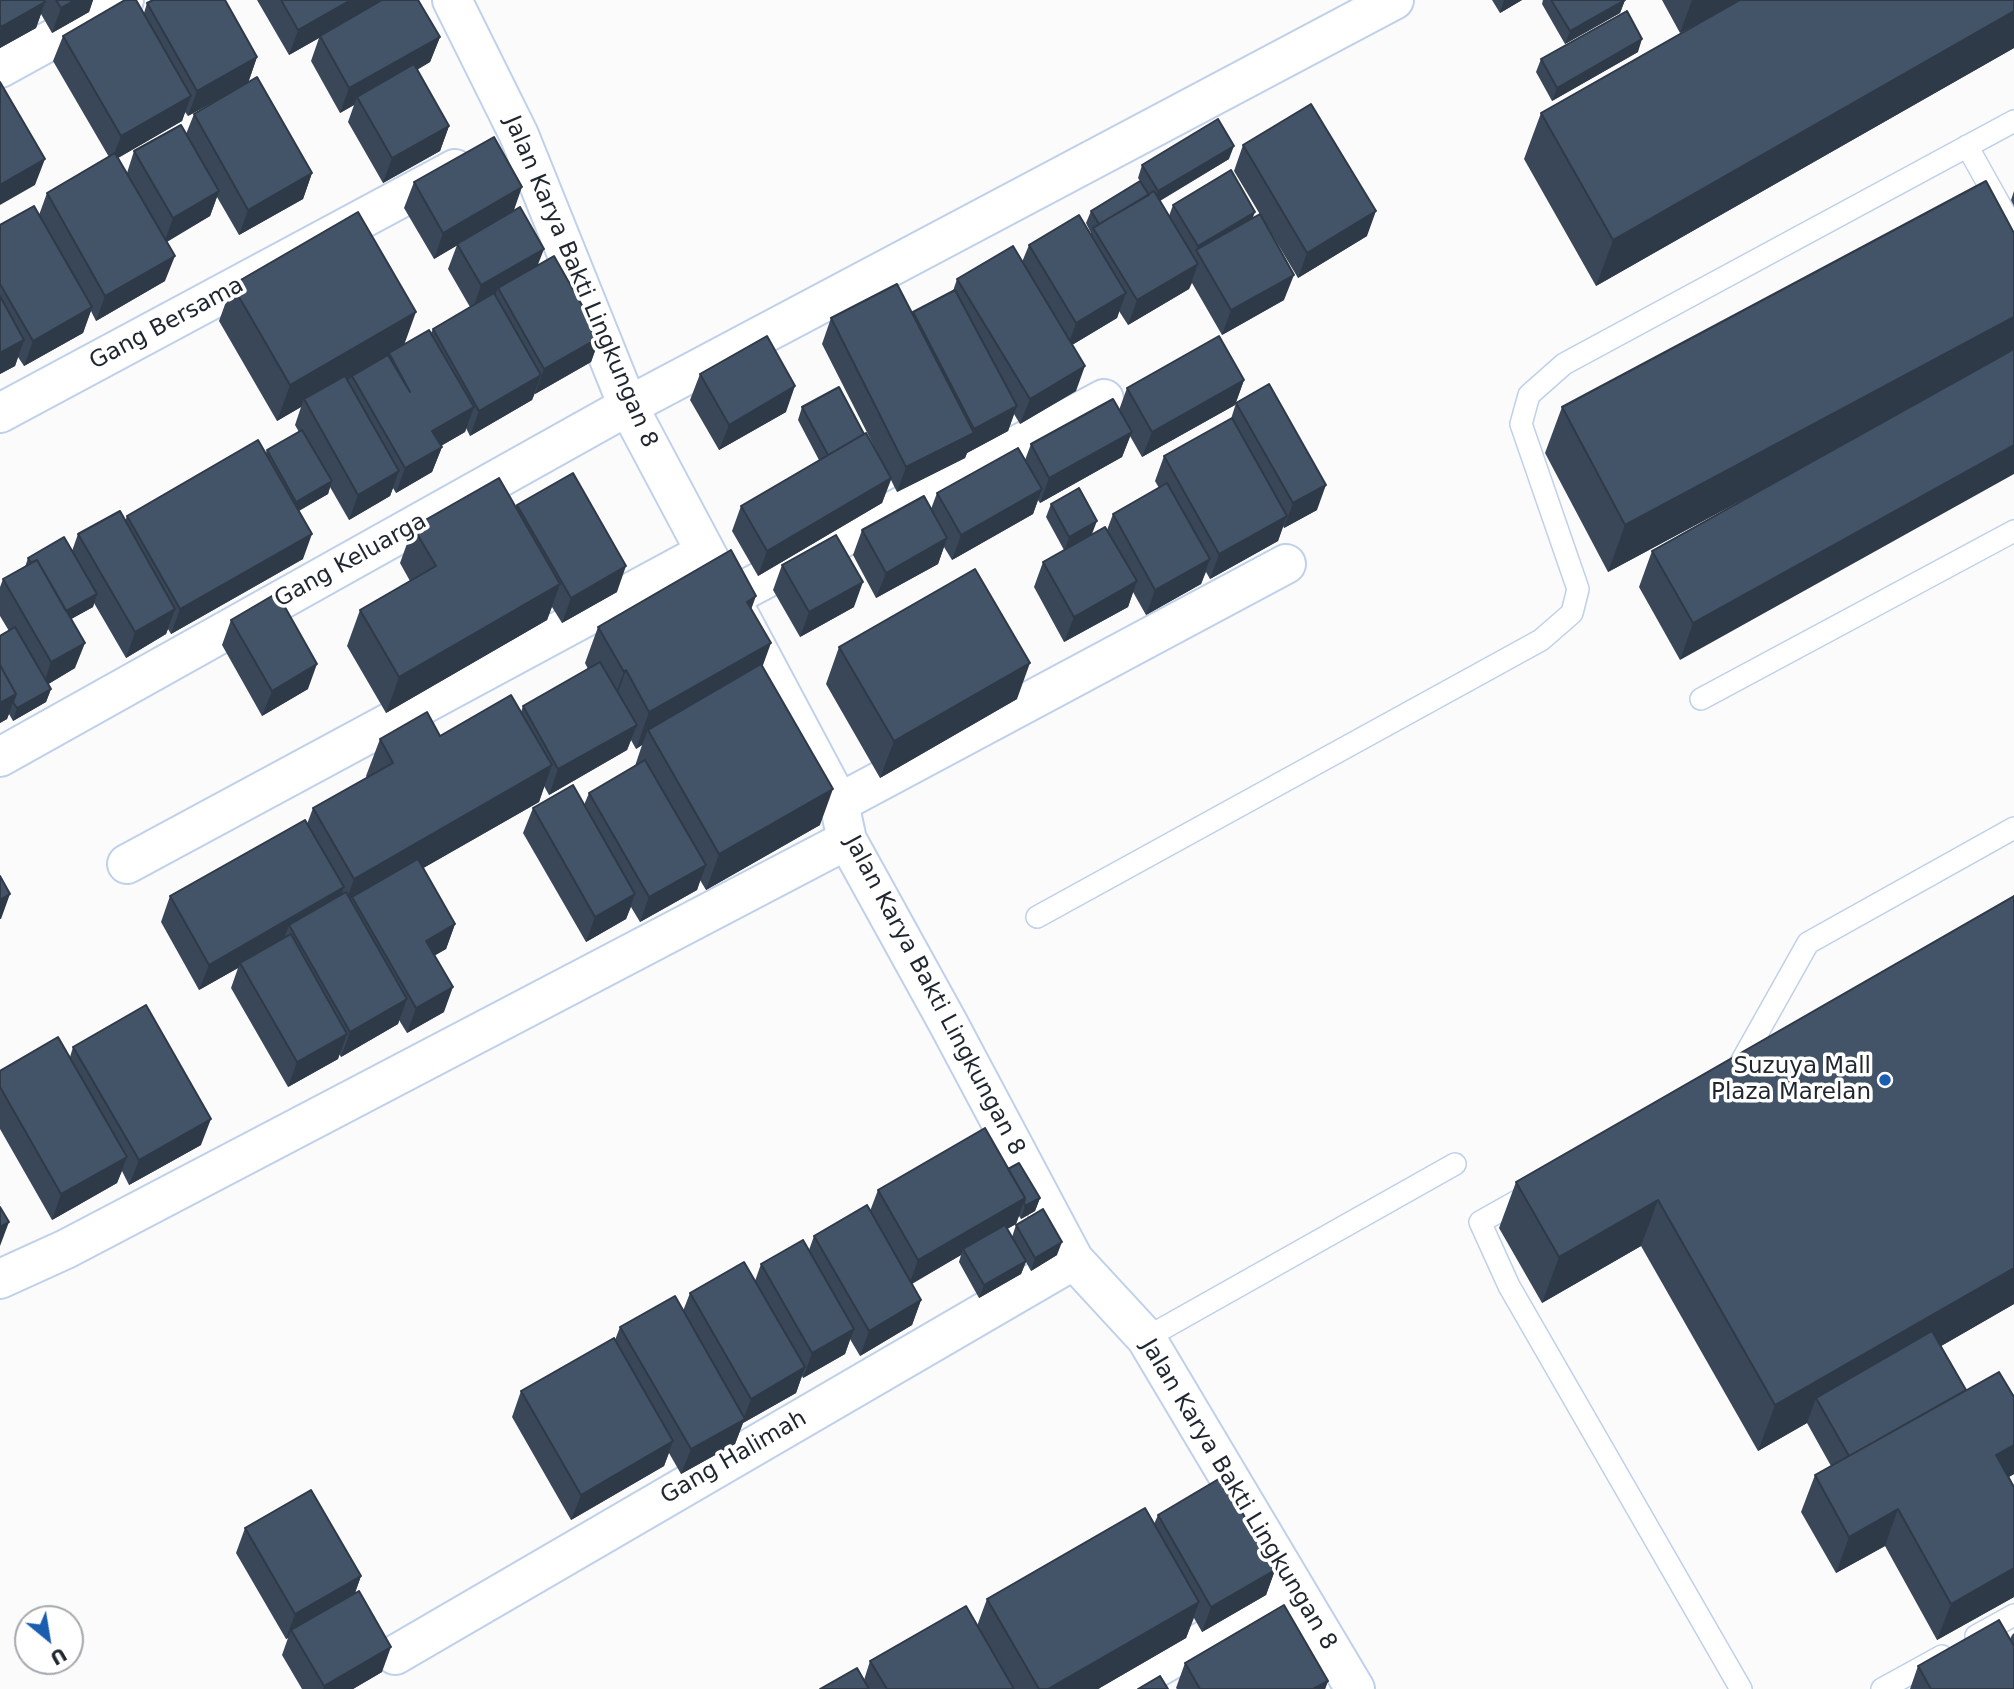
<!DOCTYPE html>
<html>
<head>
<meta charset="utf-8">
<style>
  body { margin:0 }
  #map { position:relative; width:2014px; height:1689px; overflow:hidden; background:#fbfbfb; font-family:"DejaVu Sans",sans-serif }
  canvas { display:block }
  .north { position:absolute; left:14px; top:1605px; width:70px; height:70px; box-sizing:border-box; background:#fff; border:2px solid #a5a8ac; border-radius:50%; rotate:150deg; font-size:19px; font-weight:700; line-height:28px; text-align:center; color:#1f262f }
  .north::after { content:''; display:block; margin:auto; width:24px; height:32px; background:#1b5dae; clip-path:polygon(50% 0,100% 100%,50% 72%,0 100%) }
</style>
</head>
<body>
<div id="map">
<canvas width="2014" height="1689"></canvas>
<div class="north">U</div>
</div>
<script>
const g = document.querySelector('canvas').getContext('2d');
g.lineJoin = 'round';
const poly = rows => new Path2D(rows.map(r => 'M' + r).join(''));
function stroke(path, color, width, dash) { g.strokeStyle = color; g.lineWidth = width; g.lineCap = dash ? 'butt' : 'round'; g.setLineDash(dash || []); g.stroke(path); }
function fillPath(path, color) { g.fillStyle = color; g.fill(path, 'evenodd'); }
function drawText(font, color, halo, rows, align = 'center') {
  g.font = font + ' "DejaVu Sans",sans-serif'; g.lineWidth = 7; g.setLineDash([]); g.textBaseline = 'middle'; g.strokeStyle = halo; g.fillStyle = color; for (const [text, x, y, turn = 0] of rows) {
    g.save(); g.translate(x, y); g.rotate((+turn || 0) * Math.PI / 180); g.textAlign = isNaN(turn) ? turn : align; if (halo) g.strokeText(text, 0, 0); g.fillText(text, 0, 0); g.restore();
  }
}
const service = poly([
  [1967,146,2014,230],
  [1701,699,2014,531],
  [1037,917,1541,640,1572,613,1578,589,1521,424,1529,395,1564,364,2014,121],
  [1735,1073,1808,943,2014,828],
  [1530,1194,1480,1222,1509,1286,1741,1689],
  [1146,1338,1455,1164],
  [1976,1636,2014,1615],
  [1882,1689,1942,1656]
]);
const minor = poly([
  [452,0,519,135,628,406,839,803,847,840,948,1023,1074,1260,1146,1338,1355,1689],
  [0,68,124,0],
  [0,413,455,169],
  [731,597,1104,399],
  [0,757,628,406,1394,0],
  [839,803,1286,564],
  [127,864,704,553],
  [0,1279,66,1249,847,840],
  [395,1655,1074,1260],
  [1119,1689,1295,1589]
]);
stroke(service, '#bfd1ea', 24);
stroke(minor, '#bfd1ea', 42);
stroke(service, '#fff', 21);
stroke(minor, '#fff', 38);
fillPath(poly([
  [0,0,93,0,89,12,52,33,41,14,36,28,0,48],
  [257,0,418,0,440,37,430,62,417,70,449,126,440,151,383,183,348,122,354,105,340,113,311,61,319,38,289,55],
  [1492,0,1522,0,1500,13],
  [1543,0,1625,0,1620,13,1565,44,1542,4],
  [1662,0,2014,0,2014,48,1596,286,1524,159,1541,113,1735,3,1680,33],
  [147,3,257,57,248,83,312,173,303,199,239,235,217,197,210,216,167,242,165,281,96,321,91,311,83,333,24,366,18,357,15,366,0,374,0,225,39,215,47,193,109,157,53,61,63,36,144,13],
  [246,84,194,114,186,134,134,151,127,173,118,158,182,121,185,112,188,116],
  [1638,52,1552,101,1536,72,1541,59],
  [1243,145,1367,236,1298,278,1234,171],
  [1229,159,1160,201,1169,216,1173,205,1253,218,1284,300,1222,335,1192,283,1189,289,1128,325,1119,311,1117,318,1072,345,1076,391,1020,424,1014,414,1008,431,967,453,965,458,897,492,891,480,882,503,758,576,732,531,741,506,819,460,798,420,802,407,864,434,878,454,822,344,831,318,912,314,913,312,953,291,957,279,1022,262,1029,245,1091,235,1091,233,1086,223,1091,211,1140,181,1138,178,1142,165],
  [1986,181,1680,660,1639,587,1652,551,1787,476,1608,572,1545,453,1562,407],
  [414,182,514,211,538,265,600,337,591,362,535,394,535,393,532,400,470,436,466,428,465,432,441,446,442,447,432,472,396,493,393,488,390,496,349,520,330,487,328,494,299,511,303,559,171,634,168,629,166,634,126,658,94,603,93,607,71,619,75,668,48,684,51,689,46,702,13,721,9,714,7,719,0,723,0,636,9,631,0,616,0,587,3,579,25,567,28,558,72,551,78,534,125,521,127,516,266,453,267,450,299,432,295,425,301,407,277,421,219,321,232,285,404,344,431,333,433,329,470,307,448,269,457,245,434,259,404,208],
  [2014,191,2014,206,2011,200],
  [700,374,786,412,719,450,690,400],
  [1244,380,1235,405,1142,457,1130,436,1122,457,1040,503,1038,500,1033,514,952,560,944,547,938,564,876,598,853,555,862,530,931,509,937,493,1025,460,1031,444,1119,410,1127,388],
  [1236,403,1317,510,1284,528,1283,526,1278,541,1210,579,1206,572,1201,584,1146,615,1133,592,1128,607,1064,642,1034,587,1043,562,1064,550,1046,517,1051,504,1092,534,1107,530,1113,514,1159,488,1155,481,1164,456,1231,419],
  [517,505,617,592,562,623,552,607,547,620,386,713,347,646,360,610,410,581,400,563,413,527,516,507],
  [782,565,854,607,800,637,773,590],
  [751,609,762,666,820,825,706,890,700,880,697,890,640,922,631,907,626,919,586,942,523,833,533,808,584,805,589,793,635,766,642,745,636,749,631,740,627,750,549,795,544,786,539,802,423,868,455,924,446,949,435,955,444,1012,407,1033,399,1020,398,1024,341,1057,339,1054,338,1059,288,1087,231,988,238,968,199,990,161,922,170,896,307,824,313,808,367,778,366,776,380,739,440,736,521,712,523,706,588,669,585,663,598,627],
  [231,620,308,689,262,716,222,645],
  [839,647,1017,699,880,778,826,684],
  [2014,896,2014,1304,1941,1346,1966,1390,2014,1397,2014,1474,2009,1477,2014,1487,2014,1597,1937,1640,1885,1546,1836,1573,1801,1512,1815,1475,1831,1466,1807,1423,1758,1451,1641,1246,1542,1303,1499,1228,1516,1182],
  [73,1047,201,1145,129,1185,122,1171,117,1183,52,1220,0,1129,0,1071,70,1057],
  [1008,1169,1040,1198,1035,1211,1021,1219,1019,1216,1016,1224,1007,1229,1012,1237,1016,1225,1057,1255,1031,1271,1026,1262,1021,1274,979,1298,959,1262,961,1255,912,1284,921,1300,912,1325,860,1356,850,1339,845,1354,803,1378,802,1376,796,1393,743,1423,735,1444,681,1474,669,1453,664,1466,571,1520,512,1417,521,1391,615,1340,620,1327,683,1311,690,1293,755,1281,761,1264,809,1250,814,1236,870,1211,878,1190],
  [1158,1515,1275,1570,1266,1595,1202,1632,1194,1618,1186,1638,1098,1689,820,1689,864,1680,870,1661,977,1626,987,1599,1154,1524],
  [245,1528,361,1576,355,1593,382,1672,353,1689,302,1689,282,1655,288,1638,286,1639,236,1553],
  [2014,1633,2014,1689,1910,1689,1918,1666,2010,1639,2012,1635],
  [1185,1663,1328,1681,1325,1689,1177,1689,1176,1688]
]), '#3a4759');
fillPath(poly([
  [75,0,93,0,89,12,52,33,61,8],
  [351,0,386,0,289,55,298,30],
  [1504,0,1522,0,1500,13],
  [1625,0,1620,13,1565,44,1570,31],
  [1692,0,1741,0,1680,33],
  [45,2,36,28,0,48,0,31,1,27],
  [2014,11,2014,48,1596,286,1613,240],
  [440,37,430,62,360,102,357,97,354,105,340,113,349,88],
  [1642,39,1638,52,1552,101,1557,88],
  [257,57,248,83,188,116,197,91],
  [191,96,182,121,111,162,121,136],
  [449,126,440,151,383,183,392,158],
  [1234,146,1229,159,1154,204,1158,191],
  [45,159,35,185,0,205,0,185],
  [312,173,303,199,239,235,248,210],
  [522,187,513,213,434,259,443,233],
  [219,191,210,216,164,243,173,218],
  [1376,211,1367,236,1298,278,1307,253],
  [1255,212,1250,225,1197,250,1198,246],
  [544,249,534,275,498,288,494,298,472,311,481,285],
  [175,256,165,281,96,321,105,296],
  [1198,264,1189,289,1128,325,1137,300],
  [1294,275,1284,300,1222,335,1231,310],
  [1126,293,1117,318,1067,348,1076,323],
  [92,307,83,333,24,366,33,341],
  [416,312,403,348,389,353,388,357,352,376,351,378,306,404,304,399,301,407,277,421,290,385],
  [2014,317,2014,354,1608,572,1625,525],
  [600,337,591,362,535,394,544,369],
  [24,340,15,366,0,374,0,353],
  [1085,366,1076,391,1020,424,1030,399],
  [541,375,532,400,470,436,479,411],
  [1244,380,1235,405,1142,457,1152,432],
  [795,386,786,412,719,450,729,425],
  [1017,406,1008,431,967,453,965,458,897,492,906,467,973,434,974,429],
  [474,407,465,432,423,456,432,431],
  [1132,432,1122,457,1040,503,1049,478],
  [2014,445,2014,474,1680,660,1693,623],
  [442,447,432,472,396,493,405,468],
  [399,471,390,496,349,520,358,495],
  [891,478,882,503,758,576,767,551],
  [332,481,328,494,291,515,296,502],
  [1326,485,1317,510,1284,528,1293,503],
  [1042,489,1033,514,952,560,961,535],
  [1287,516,1278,541,1210,579,1219,554],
  [1097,521,1092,534,1065,550,1069,537],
  [312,534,303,559,171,634,180,609],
  [947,538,938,564,876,598,886,573],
  [1210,559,1201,584,1146,615,1155,590],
  [626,566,617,592,562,623,571,598],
  [1137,581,1128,607,1064,642,1074,617],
  [863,582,854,607,800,637,809,612],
  [560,584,547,620,386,713,399,677],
  [97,594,93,607,55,628,60,615],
  [756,596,743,632,747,602],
  [175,609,166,634,126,658,135,632],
  [85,643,75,668,42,688,51,662],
  [771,643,758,679,648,730,642,745,636,749,649,712],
  [1030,663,1017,699,880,778,894,741],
  [317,664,308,689,262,716,272,691],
  [626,670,613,707,610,708,624,672],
  [51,689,46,702,13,721,17,708],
  [16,694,7,719,0,723,0,703],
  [637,725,627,750,549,795,558,769],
  [552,765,539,802,357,906,352,897,346,912,341,915,354,879],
  [833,789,820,825,706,890,719,854],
  [706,865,697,890,640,922,649,897],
  [344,887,335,912,289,925,283,942,240,963,238,968,199,990,209,965],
  [10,894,1,919,0,919,0,900],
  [635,894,626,919,586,942,595,917],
  [455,924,446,949,417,966,426,941],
  [453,987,444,1012,407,1033,416,1008],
  [407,999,398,1024,341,1057,350,1032],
  [347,1034,338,1059,288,1087,297,1062],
  [211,1119,201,1145,129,1185,139,1160],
  [127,1157,117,1183,52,1220,61,1194],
  [1025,1198,1016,1224,965,1253,963,1249,961,1255,909,1285,918,1260],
  [1040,1198,1035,1211,1021,1219,1025,1206],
  [1658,1200,1641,1246,1542,1303,1559,1257],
  [9,1222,0,1246,0,1227],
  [1062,1242,1057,1255,1031,1271,1035,1258],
  [1026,1261,1021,1274,979,1298,984,1285],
  [2014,1268,2014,1304,1825,1413,1816,1398,1807,1423,1758,1451,1775,1405],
  [921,1300,912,1325,860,1356,869,1331],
  [854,1329,845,1354,803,1378,812,1353],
  [805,1367,796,1393,743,1423,735,1444,681,1474,691,1449,743,1420,751,1399],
  [673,1441,664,1466,571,1520,581,1495],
  [2014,1445,2014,1474,1983,1491,1996,1455],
  [1898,1509,1885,1546,1836,1573,1849,1537],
  [2014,1568,2014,1597,1937,1640,1951,1604],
  [1275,1570,1266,1595,1202,1632,1211,1607],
  [361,1576,352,1601,291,1630,288,1638,286,1639,295,1614],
  [1199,1602,1186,1638,1098,1689,1048,1689],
  [391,1647,382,1672,353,1689,323,1689,324,1686],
  [1328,1681,1325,1689,1313,1689]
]), '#2f3a49');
const building = poly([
  [0,0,44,0,45,2,1,27,0,24,0,0],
  [56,0,75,0,61,8,56,0],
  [125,0,136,0,191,96,121,136,63,36,125,0],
  [153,0,225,0,257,57,197,91,147,3,153,0],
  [281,0,351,0,298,30,281,0],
  [382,0,418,0,440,37,349,88,320,36,382,0],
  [1551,0,1625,0,1570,31,1551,0],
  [1740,0,2014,0,2014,11,1613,240,1541,113,1740,0],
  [1627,11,1642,39,1557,88,1541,59,1627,11],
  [414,64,449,126,392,158,357,97,414,64],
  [257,77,312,173,248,210,194,114,257,77],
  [0,82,45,159,0,185,0,82],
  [1311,104,1376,211,1307,253,1243,145,1311,104],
  [1218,119,1234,146,1158,191,1142,165,1218,119],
  [181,125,219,191,173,218,134,151,181,125],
  [494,137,522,187,443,233,414,182,494,137],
  [115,153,175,256,105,296,47,193,115,153],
  [1231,170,1255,212,1198,246,1173,205,1231,170],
  [1140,181,1149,195,1099,224,1091,211,1140,181],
  [1986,181,2014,233,2014,317,1625,525,1562,407,1986,181],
  [1154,191,1198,264,1137,300,1093,228,1154,191],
  [34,206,92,307,33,341,0,284,0,225,34,206],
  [520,207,544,249,481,285,457,244,520,207],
  [358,212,416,312,290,385,232,285,358,212],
  [1260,214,1294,275,1231,310,1196,250,1260,214],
  [1079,215,1126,293,1076,323,1029,245,1079,215],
  [1013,246,1085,366,1030,399,957,279,1013,246],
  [554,256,600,337,544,369,498,288,554,256],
  [897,284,974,433,906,467,831,318,897,284],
  [955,290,1017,406,974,429,913,312,955,290],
  [494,293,541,375,479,411,433,329,494,293],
  [0,296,24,340,0,353,0,296],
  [429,330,474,407,432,431,442,447,405,468,352,376,388,355,410,392,389,353,429,330],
  [767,336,795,386,729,425,700,374,767,336],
  [1219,336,1244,380,1152,432,1127,388,1219,336],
  [2014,349,2014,445,1693,623,1652,551,2014,349],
  [345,376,399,471,358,495,304,399,345,376],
  [1269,384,1326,485,1293,503,1236,403,1269,384],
  [839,387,864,434,828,455,802,407,839,387],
  [1113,399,1132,432,1049,478,1031,444,1113,399],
  [1232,418,1287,516,1219,554,1164,456,1232,418],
  [302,430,332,481,296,502,267,450,302,430],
  [866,433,891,478,767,551,741,506,866,433],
  [258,440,312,534,180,609,127,516,258,440],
  [1018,448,1042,489,961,535,937,493,1018,448],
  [573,473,626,566,571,598,517,505,573,473],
  [499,478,560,584,399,677,360,610,436,566,413,527,499,478],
  [1167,483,1210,559,1155,590,1113,514,1167,483],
  [1079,488,1097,521,1069,537,1051,504,1079,488],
  [924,496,947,538,886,573,862,530,924,496],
  [120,511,175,609,135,632,78,534,120,511],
  [1105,527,1137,581,1074,617,1043,562,1105,527],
  [836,535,863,582,809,612,782,565,836,535],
  [64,537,97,594,66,611,37,560,31,563,28,558,64,537],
  [731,550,756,596,747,602,771,643,649,712,626,670,624,672,598,627,731,550],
  [37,560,85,643,51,662,3,579,37,560],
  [975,569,1030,663,894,741,839,647,975,569],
  [277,593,317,664,272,691,231,620,277,593],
  [15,627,51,689,17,708,13,702,16,694,0,665,0,636,15,627],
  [600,662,637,725,558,769,523,706,600,662],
  [761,664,833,789,719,854,648,730,761,664],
  [0,665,16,694,0,703,0,665],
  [511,695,552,765,354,879,313,808,393,763,380,739,427,712,440,736,511,695],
  [645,760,706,865,649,897,589,793,645,760],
  [573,785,635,894,595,917,533,808,573,785],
  [305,820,344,887,209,965,170,896,305,820],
  [418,859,455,924,426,941,453,987,416,1008,352,897,418,859],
  [0,876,10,894,0,900,0,876],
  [346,892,407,999,350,1032,289,925,346,892],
  [2014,896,2014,1268,1775,1405,1658,1200,1559,1257,1516,1182,2014,896],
  [291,934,347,1034,297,1062,240,963,291,934],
  [146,1005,211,1119,139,1160,73,1047,146,1005],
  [58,1037,127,1157,61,1194,0,1087,0,1071,58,1037],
  [985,1128,1025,1198,918,1260,878,1190,985,1128],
  [1019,1163,1040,1198,1025,1206,1024,1203,1025,1198,1008,1169,1019,1163],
  [867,1205,921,1300,869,1331,814,1236,867,1205],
  [0,1207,9,1222,0,1227,0,1207],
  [1043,1209,1062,1242,1035,1258,1016,1225,1043,1209],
  [1005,1225,1026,1261,984,1285,963,1249,1005,1225],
  [803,1240,854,1329,812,1353,761,1264,803,1240],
  [744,1262,805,1367,751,1399,690,1293,744,1262],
  [675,1296,745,1419,691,1449,620,1327,675,1296],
  [1932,1331,1966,1390,1849,1456,1816,1398,1932,1331],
  [614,1338,673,1441,581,1495,521,1391,614,1338],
  [1999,1372,2014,1397,2014,1445,1996,1455,2014,1487,2014,1568,1951,1604,1898,1509,1849,1537,1815,1475,1999,1372],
  [1222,1477,1275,1570,1211,1607,1158,1515,1222,1477],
  [311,1490,361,1576,295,1614,245,1528,311,1490],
  [1145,1508,1199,1602,1048,1689,1039,1689,987,1599,1145,1508],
  [359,1591,391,1647,324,1686,291,1630,359,1591],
  [1284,1605,1328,1681,1313,1689,1200,1689,1185,1663,1284,1605],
  [966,1606,1014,1689,887,1689,870,1661,966,1606],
  [1999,1620,2014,1646,2014,1689,1931,1689,1918,1666,1999,1620],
  [857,1668,869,1689,820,1689,857,1668],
  [1160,1676,1168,1689,1138,1689,1160,1676]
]);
fillPath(building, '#435368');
stroke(building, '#2f3a49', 2);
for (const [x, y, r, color] of [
  [1885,1080,7,"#1b5dae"]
]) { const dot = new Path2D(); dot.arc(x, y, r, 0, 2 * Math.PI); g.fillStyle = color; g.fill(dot); stroke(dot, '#fff', 2.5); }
drawText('23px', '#1f262f', '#fff', [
  ["Jalan Karya Bakti Lingkungan 8",580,282,67],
  ["Gang Bersama",167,324,-28],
  ["Gang Keluarga",351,561,-29],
  ["Jalan Karya Bakti Lingkungan 8",934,996,62],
  ["Gang Halimah",734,1458,-30],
  ["Jalan Karya Bakti Lingkungan 8",1238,1495,59]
]);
drawText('23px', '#1f262f', '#fff', [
  ["Suzuya Mall",1871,1067],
  ["Plaza Marelan",1871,1093]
], 'right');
</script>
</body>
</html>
